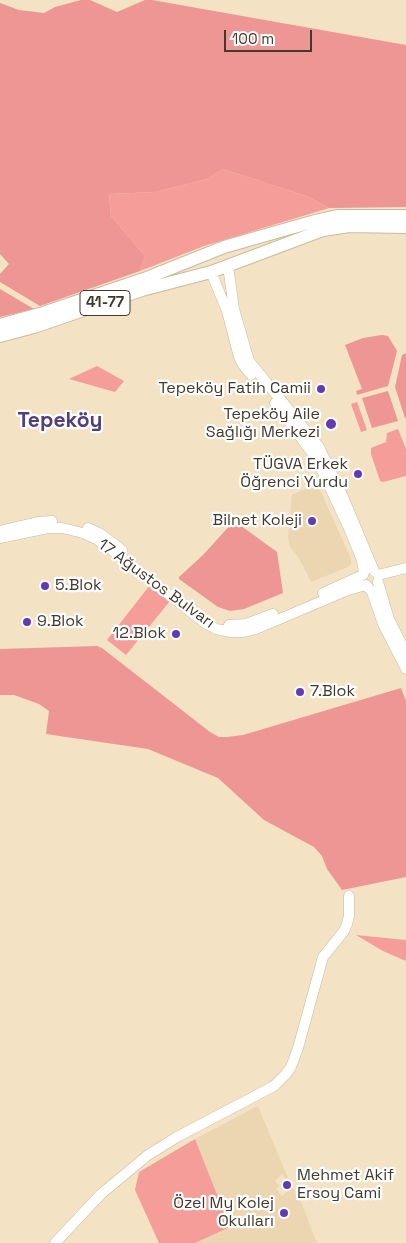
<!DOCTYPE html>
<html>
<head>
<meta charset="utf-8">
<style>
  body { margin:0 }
  #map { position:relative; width:406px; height:1243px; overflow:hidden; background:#f3e2c3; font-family:"Space Grotesk",sans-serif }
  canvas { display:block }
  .scale { position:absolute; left:224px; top:30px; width:88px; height:22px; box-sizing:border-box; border:2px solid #413a2e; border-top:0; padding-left:6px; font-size:15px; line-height:18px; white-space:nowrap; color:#413a2e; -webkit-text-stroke:4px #fff; paint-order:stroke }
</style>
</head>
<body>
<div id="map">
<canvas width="406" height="1243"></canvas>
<div class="scale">100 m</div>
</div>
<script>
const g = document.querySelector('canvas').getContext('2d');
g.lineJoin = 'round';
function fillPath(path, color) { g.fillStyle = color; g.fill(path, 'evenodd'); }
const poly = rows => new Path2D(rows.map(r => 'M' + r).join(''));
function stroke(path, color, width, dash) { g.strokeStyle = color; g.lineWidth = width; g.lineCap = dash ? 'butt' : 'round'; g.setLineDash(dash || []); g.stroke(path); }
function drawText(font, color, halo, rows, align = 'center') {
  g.font = font + ' "Space Grotesk",sans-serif'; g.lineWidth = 4.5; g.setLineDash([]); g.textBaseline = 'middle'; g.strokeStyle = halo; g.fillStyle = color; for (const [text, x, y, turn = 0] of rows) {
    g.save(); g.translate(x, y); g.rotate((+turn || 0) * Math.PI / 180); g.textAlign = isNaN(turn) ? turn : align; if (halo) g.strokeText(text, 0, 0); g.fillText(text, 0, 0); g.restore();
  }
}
fillPath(poly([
  [317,483,351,559,351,564,348,567,311,582,299,558,290,547,288,538,292,495],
  [258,1106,288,1178,286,1179,282,1174,275,1181,279,1186,276,1189,282,1196,293,1187,297,1198,299,1197,317,1243,195,1243,230,1227,195,1139]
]), '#ebd6b1');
fillPath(poly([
  [223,169,309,197,329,208,204,246,140,271,145,256,111,216,109,194,155,192,207,179],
  [97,366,124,381,115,392,69,379],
  [357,402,367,430,361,432,351,404],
  [398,429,406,449,406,476,383,482,380,481,371,454,371,448,386,442,387,433],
  [150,585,170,601,126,655,107,640],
  [356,935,406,940,406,961,383,951],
  [195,1139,230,1227,195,1243,159,1243,135,1190,139,1172]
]), '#f49d99');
fillPath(poly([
  [81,0,90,0,117,12,145,0,152,0,406,45,406,207,329,208,309,197,223,169,207,179,155,192,109,194,111,216,145,256,140,271,40,306,0,282,0,274,9,264,0,254,0,3,19,10,44,13,55,7],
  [0,289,34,309,0,317],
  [382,335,388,336,397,351,388,386,357,395,356,391,362,389,345,345,363,338],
  [406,353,406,418,405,418,395,387,402,355],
  [388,391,398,421,372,428,362,398],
  [233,522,237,523,277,552,283,593,244,609,230,611,218,607,179,579,179,577,203,555],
  [97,646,102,648,210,732,219,737,227,737,243,735,401,688,406,701,406,877,342,890,327,869,322,856,314,847,264,820,218,778,148,749,46,734,49,711,39,704,14,695,0,695,0,649]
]), '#ee9693');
const secondary = poly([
  [228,266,234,309,249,361,319,447,343,497,374,571],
  [211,272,227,311,239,357,243,365,251,375],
  [275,403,316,458,348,526,362,560,364,573],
  [88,528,101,534,122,550],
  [0,531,38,522,52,521],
  [0,538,48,528,62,528,83,533,96,539,112,550,205,623,216,629,231,632,242,632,256,629,348,590,366,585],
  [378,575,406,568],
  [378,582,389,619,406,653],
  [367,586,372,592,383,624,406,669],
  [323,593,363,575],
  [229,625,246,624,273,614],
  [55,1243,101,1194,148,1155,177,1137,274,1086,286,1074,291,1067,298,1048,323,957,344,931,347,924,349,916,349,896]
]);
const highway = poly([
  [0,325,43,313,144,279,224,247,315,221,337,216,406,216],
  [0,336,34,327,142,290,211,272,323,230,349,226,406,227]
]);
stroke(secondary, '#cbba9d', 11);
stroke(highway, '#cbba9d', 14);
stroke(secondary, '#fff', 10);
stroke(highway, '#fff', 12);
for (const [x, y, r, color] of [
  [321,389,5,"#633ab2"],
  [331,424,6,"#633ab2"],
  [358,474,5,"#633ab2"],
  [312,521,5,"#633ab2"],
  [45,586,5,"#633ab2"],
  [27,622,5,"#633ab2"],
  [176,634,5,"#633ab2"],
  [300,692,5,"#633ab2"],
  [287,1185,5,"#633ab2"],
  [284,1213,5,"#633ab2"]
]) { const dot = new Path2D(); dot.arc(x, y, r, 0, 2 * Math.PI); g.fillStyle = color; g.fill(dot); stroke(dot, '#fff', 2); }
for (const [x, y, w] of [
  [105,303,50]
]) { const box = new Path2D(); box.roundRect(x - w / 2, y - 12.5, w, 25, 4); g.fillStyle = '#fff'; g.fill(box); stroke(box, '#413a2e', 1); }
drawText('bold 15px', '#413a2e', null, [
  ["41-77",105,303]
]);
drawText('16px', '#413a2e', '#fff', [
  ["Tepeköy Fatih Camii",311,389],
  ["Tepeköy Aile",320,415],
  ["Sağlığı Merkezi",320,433],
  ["TÜGVA Erkek",348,465],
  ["Öğrenci Yurdu",348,483],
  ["Bilnet Koleji",302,521],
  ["5.Blok",55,586,"left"],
  ["9.Blok",37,622,"left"],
  ["12.Blok",166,634],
  ["7.Blok",310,692,"left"],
  ["Mehmet Akif",297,1176,"left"],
  ["Ersoy Cami",297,1194,"left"],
  ["Özel My Kolej",274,1204],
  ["Okulları",274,1222]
], 'right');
drawText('16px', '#413a2e', '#fff', [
  ["17 Ağustos Bulvarı",156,584,36]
]);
drawText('bold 21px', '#50407d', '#fff', [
  ["Tepeköy",60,421]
]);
</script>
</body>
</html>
